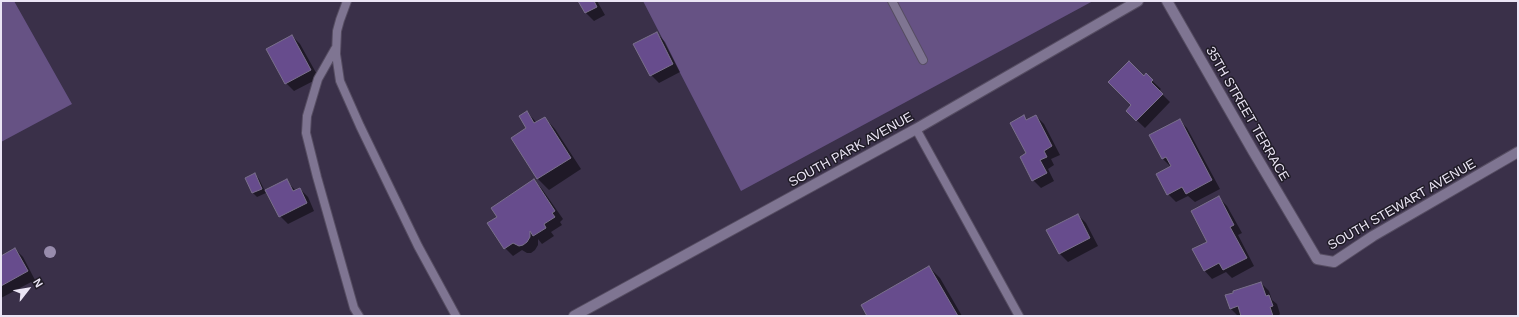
<!DOCTYPE html>
<html>
<head>
<meta charset="utf-8">
<style>
  body { margin:0 }
  #map { position:relative; width:1519px; height:317px; overflow:hidden; background:#3a3049; font-family:Helvetica,sans-serif }
  canvas { display:block }
  .frame { position:absolute; inset:0; border:2px solid #ebe5f5; pointer-events:none }
  .north { position:absolute; left:8px; top:269px; width:40px; height:40px; -webkit-text-stroke:3px #1f1b26; paint-order:stroke; rotate:59deg; font-size:11px; font-weight:700; line-height:16px; text-align:center; color:#ebe5f5 }
  .north::after { content:''; display:block; margin:auto; width:14px; height:18px; background:#ebe5f5; clip-path:polygon(50% 0,100% 100%,50% 72%,0 100%) }
</style>
</head>
<body>
<div id="map">
<canvas width="1519" height="317"></canvas>
<div class="frame"></div>
<div class="north">N</div>
</div>
<script>
const g = document.querySelector('canvas').getContext('2d');
g.lineJoin = 'round';
function fillPath(path, color) { g.fillStyle = color; g.fill(path, 'evenodd'); }
const poly = rows => new Path2D(rows.map(r => 'M' + r).join(''));
function stroke(path, color, width, dash) { g.strokeStyle = color; g.lineWidth = width; g.lineCap = dash ? 'butt' : 'round'; g.setLineDash(dash || []); g.stroke(path); }
function drawText(font, color, halo, rows, align = 'center') {
  g.font = font + ' Helvetica,sans-serif'; g.lineWidth = 3; g.setLineDash([]); g.textBaseline = 'middle'; g.strokeStyle = halo; g.fillStyle = color; for (const [text, x, y, turn = 0] of rows) {
    g.save(); g.translate(x, y); g.rotate((+turn || 0) * Math.PI / 180); g.textAlign = isNaN(turn) ? turn : align; if (halo) g.strokeText(text, 0, 0); g.fillText(text, 0, 0); g.restore();
  }
}
fillPath(poly([
  [1,1,14,1,72,104,1,142],
  [643,1,1093,1,741,191]
]), '#665284');
fillPath(poly([
  [580,1,597,1,605,15,594,21,586,13],
  [657,33,665,42,680,72,659,83,651,75],
  [292,36,300,44,319,78,294,91,286,83],
  [1146,75,1161,89,1159,91,1170,102,1145,128,1127,111,1133,106,1144,77],
  [527,112,537,123,545,118,555,129,581,169,549,190,538,179,513,138,528,128],
  [1036,116,1044,124,1060,155,1051,159,1054,165,1048,169,1054,181,1041,188,1033,180,1027,154,1024,117,1028,120],
  [1179,120,1187,128,1220,189,1195,202,1188,196,1176,202,1168,194,1171,167,1162,158],
  [255,174,259,179,266,193,257,197,253,193,247,178],
  [534,180,542,189,563,219,560,222,562,225,551,232,554,236,542,244,538,239,538,245,535,250,531,253,527,253,522,250,513,256,505,248,498,217],
  [287,181,296,191,300,189,308,197,314,211,288,224,280,216],
  [1219,198,1227,206,1242,233,1238,235,1254,266,1232,278,1226,272,1212,279,1204,270,1208,242],
  [1078,215,1086,223,1098,246,1068,262,1060,254,1048,231],
  [15,249,23,257,35,280,1,298,1,257],
  [929,267,940,278,962,316,869,316],
  [1261,283,1269,291,1272,300,1277,304,1280,314,1278,316,1238,316,1230,308]
]), '#0007');
const building = poly([
  [578,1,594,1,597,7,585,13,578,1],
  [657,32,673,64,650,76,633,44,657,32],
  [292,35,311,70,285,84,266,49,292,35],
  [1129,61,1144,76,1146,73,1153,80,1151,82,1163,94,1136,121,1126,111,1131,105,1108,82,1129,61],
  [527,111,534,123,545,117,571,158,537,179,511,138,526,128,519,116,527,111],
  [1024,115,1026,120,1036,115,1052,146,1044,151,1047,157,1040,160,1047,173,1032,181,1020,157,1026,153,1010,123,1024,115],
  [1180,119,1212,180,1186,194,1182,187,1167,195,1156,174,1171,166,1166,157,1162,159,1149,135,1180,119],
  [255,173,262,189,252,193,245,178,255,173],
  [287,179,293,191,300,188,307,203,279,217,265,190,287,179],
  [534,179,555,211,552,213,555,217,544,224,546,228,533,236,530,231,530,237,527,242,523,245,519,246,513,243,504,249,487,223,497,217,491,208,534,179],
  [1219,196,1234,225,1230,227,1247,258,1223,270,1219,263,1204,271,1192,249,1207,242,1191,211,1219,196],
  [1078,214,1090,238,1059,254,1046,230,1078,214],
  [15,248,28,271,1,286,1,256,15,248],
  [929,266,958,316,867,316,861,305,929,266],
  [1261,282,1266,296,1269,295,1273,306,1270,307,1273,316,1241,316,1238,306,1230,309,1225,295,1233,293,1233,291,1261,282]
]);
fillPath(building, '#674c8d');
stroke(building, '#7a708c', 1);
const lane = poly([
  [347,1,340,20,337,31,336,54,340,81,360,126,418,246,456,316],
  [892,1,923,60],
  [335,49,318,79,307,116,306,133,317,177,354,308,359,316],
  [916,129,1019,316]
]);
const street = poly([
  [1167,1,1253,151,1317,259,1334,262,1373,236,1518,152],
  [574,316,916,129,1138,1]
]);
stroke(lane, '#564d62', 10);
stroke(street, '#564d62', 12);
stroke(lane, '#7f7592', 8);
stroke(street, '#7f7592', 10);
g.fillStyle = '#988cad';
for (const [x, y] of [
  [50,252]
]) { g.beginPath(); g.arc(x, y, 6, 0, 2 * Math.PI); g.fill(); }
drawText('13px', '#ebe5f5', '#1f1b26', [
  ["35TH STREET TERRACE",1247,114,60],
  ["SOUTH PARK AVENUE",851,150,-29],
  ["SOUTH STEWART AVENUE",1402,205,-30]
]);
</script>
</body>
</html>
